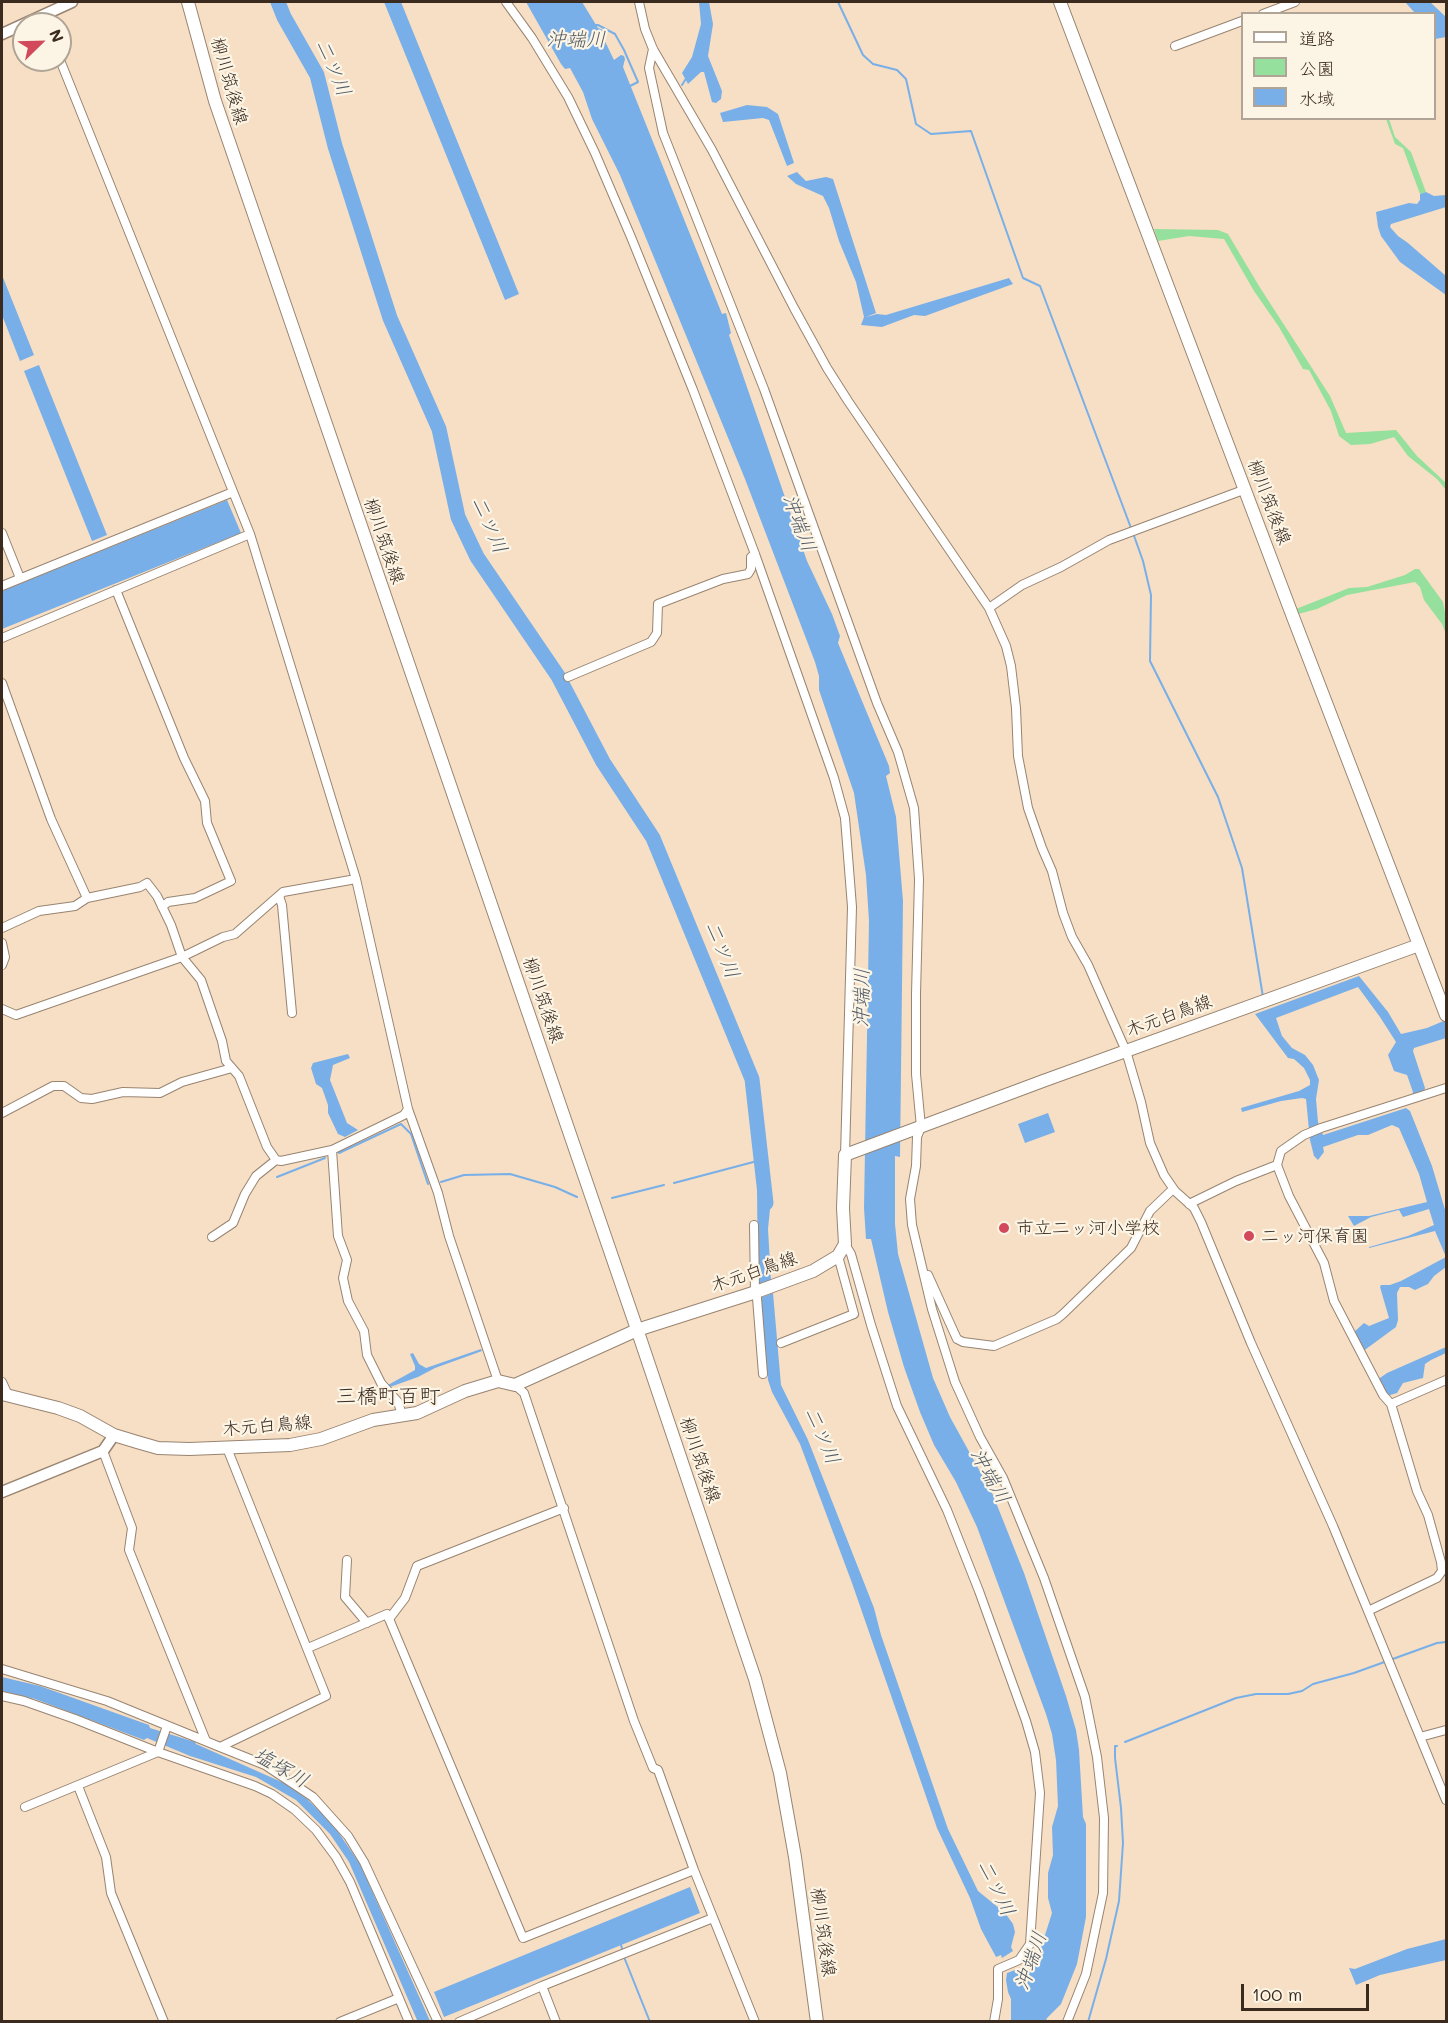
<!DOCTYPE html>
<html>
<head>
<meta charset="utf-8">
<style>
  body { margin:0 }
  #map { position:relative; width:1448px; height:2023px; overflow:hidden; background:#f6dfc4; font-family:Mali,"Klee One",sans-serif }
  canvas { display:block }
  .frame { position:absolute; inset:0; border:3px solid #3b2a1e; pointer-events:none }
  .legend { position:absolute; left:1241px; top:12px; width:195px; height:108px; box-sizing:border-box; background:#fcf5e5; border:2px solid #afa495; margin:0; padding:8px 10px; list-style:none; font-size:18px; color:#3b2a1e }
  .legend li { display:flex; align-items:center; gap:12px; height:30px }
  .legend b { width:30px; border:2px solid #afa495 }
  .north { position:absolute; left:12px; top:12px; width:60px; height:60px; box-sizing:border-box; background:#fcf5e5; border:2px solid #afa495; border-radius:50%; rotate:67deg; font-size:16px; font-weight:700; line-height:24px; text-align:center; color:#3b2a1e }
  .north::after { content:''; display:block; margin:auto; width:21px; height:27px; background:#d1495b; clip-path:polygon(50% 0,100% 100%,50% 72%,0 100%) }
  .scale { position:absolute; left:1241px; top:1984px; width:128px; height:27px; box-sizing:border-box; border:3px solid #3b2a1e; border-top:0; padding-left:8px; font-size:18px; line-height:21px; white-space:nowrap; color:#3b2a1e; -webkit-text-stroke:4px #fcf5e5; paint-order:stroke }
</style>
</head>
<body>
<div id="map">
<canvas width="1448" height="2023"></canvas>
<div class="frame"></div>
<ul class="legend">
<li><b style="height:8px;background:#fff"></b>道路</li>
<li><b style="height:16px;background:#95e09c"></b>公園</li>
<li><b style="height:16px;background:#79afe8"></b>水域</li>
</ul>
<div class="north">N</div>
<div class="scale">100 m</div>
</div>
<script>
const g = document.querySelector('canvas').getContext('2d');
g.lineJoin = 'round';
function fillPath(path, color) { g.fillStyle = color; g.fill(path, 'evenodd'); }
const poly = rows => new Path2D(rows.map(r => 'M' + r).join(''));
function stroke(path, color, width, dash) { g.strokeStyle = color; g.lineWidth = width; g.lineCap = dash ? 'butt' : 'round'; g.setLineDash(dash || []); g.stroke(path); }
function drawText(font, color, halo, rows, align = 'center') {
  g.font = font + ' Mali,"Klee One",sans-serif'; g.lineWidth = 4.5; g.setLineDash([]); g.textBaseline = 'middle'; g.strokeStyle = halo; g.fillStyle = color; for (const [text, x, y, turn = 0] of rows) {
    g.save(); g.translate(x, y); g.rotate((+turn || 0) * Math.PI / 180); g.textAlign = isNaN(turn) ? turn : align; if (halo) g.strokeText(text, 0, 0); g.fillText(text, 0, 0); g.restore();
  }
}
fillPath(poly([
  [1386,119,1389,119,1395,137,1411,152,1426,192,1420,194,1403,148,1395,144],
  [1154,229,1218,230,1228,234,1259,286,1330,396,1346,433,1396,430,1417,456,1446,483,1446,490,1437,479,1408,456,1394,437,1370,444,1351,445,1339,436,1331,411,1309,370,1303,369,1279,327,1254,291,1224,239,1189,236,1158,241],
  [1415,569,1419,569,1443,602,1446,618,1446,634,1442,624,1424,600,1420,587,1415,582,1347,595,1317,609,1298,614,1296,609,1349,588,1367,587,1405,575]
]), '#95e09c');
fillPath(poly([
  [384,2,401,2,519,294,505,300],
  [526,2,582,2,598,28,603,30,601,33,614,60,621,55,624,56,625,59,623,67,631,87,722,314,726,313,731,333,729,335,807,561,832,614,840,636,838,643,889,766,890,773,886,776,896,817,903,901,900,1157,895,1156,895,1224,898,1254,933,1378,950,1417,993,1495,1024,1573,1066,1696,1076,1730,1079,1750,1083,1817,1086,1824,1086,1917,1077,1964,1061,2004,1047,2018,1046,2021,1011,2021,1011,1999,1008,1992,1006,1980,1007,1973,1015,1970,1021,1973,1031,1969,1037,1960,1052,1913,1048,1898,1048,1873,1053,1855,1052,1827,1058,1806,1056,1760,1052,1734,1046,1714,977,1527,956,1482,934,1445,920,1412,904,1367,888,1312,871,1239,866,1239,864,1208,869,921,866,875,854,793,819,690,819,676,815,662,745,479,620,175,592,119,583,92,570,68,565,69,561,64],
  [699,2,709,2,713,24,708,56,722,91,721,99,716,103,712,102,704,72,701,72,688,84,682,73,692,57,701,24],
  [1405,2,1430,2,1446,17,1446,37,1435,39,1434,14,1415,13],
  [747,105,767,107,778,114,794,163,787,166,769,120,763,118,723,122,720,113],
  [797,172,806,181,826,177,833,179,876,313,866,317,877,314,886,315,1009,278,1013,284,925,316,914,315,882,327,861,325,864,317,856,282,839,241,829,208,823,196,796,184,787,176],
  [1426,192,1434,196,1446,195,1446,207,1391,224,1390,227,1398,236,1408,243,1446,276,1446,295,1400,262,1381,236,1378,227,1376,212,1409,203,1417,204,1420,200,1420,194],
  [2,275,34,355,20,361,2,315],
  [39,365,107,535,92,541,24,371],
  [227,500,241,533,2,629,2,591],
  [1359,976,1388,1012,1401,1034,1427,1028,1446,1020,1446,1038,1414,1048,1413,1051,1425,1088,1423,1094,1412,1095,1413,1092,1407,1075,1394,1071,1388,1055,1396,1042,1380,1017,1358,987,1276,1018,1282,1036,1292,1048,1305,1055,1313,1065,1319,1080,1316,1099,1318,1122,1323,1135,1406,1108,1410,1111,1432,1166,1446,1213,1446,1267,1434,1276,1428,1284,1415,1290,1409,1287,1400,1287,1397,1293,1398,1320,1396,1327,1362,1352,1354,1332,1364,1323,1369,1326,1389,1318,1380,1287,1381,1285,1390,1285,1401,1281,1446,1257,1435,1231,1369,1248,1369,1247,1408,1236,1434,1225,1429,1209,1403,1217,1399,1210,1371,1217,1354,1226,1348,1216,1369,1216,1427,1202,1419,1174,1399,1128,1392,1125,1368,1135,1358,1135,1326,1146,1323,1147,1324,1152,1318,1160,1314,1156,1310,1140,1306,1099,1302,1098,1281,1101,1242,1112,1241,1108,1299,1091,1310,1085,1310,1080,1304,1068,1294,1059,1288,1058,1255,1014],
  [348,1054,350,1058,333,1065,330,1080,347,1123,358,1130,345,1137,338,1134,328,1113,328,1105,322,1088,316,1084,311,1068,313,1063],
  [1048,1113,1055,1132,1025,1143,1018,1124],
  [769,1184,770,1209,768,1229,771,1281,758,1286,757,1186],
  [773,1293,781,1385,808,1440,874,1608,881,1635,948,1829,978,1891,1005,1913,1013,1924,1015,1932,1011,1947,1013,1951,1002,1958,1001,1955,996,1957,981,1929,970,1898,937,1828,852,1583,800,1444,772,1392,768,1380,760,1298],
  [1446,1347,1446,1353,1431,1360,1425,1364,1423,1378,1403,1383,1397,1393,1387,1396,1377,1380,1387,1373],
  [481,1349,482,1351,435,1368,418,1377,390,1387,388,1385,415,1370,415,1366,410,1354,413,1353,419,1364,426,1368],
  [2,1677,40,1686,149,1725,150,1728,195,1742,196,1744,284,1783,307,1799,332,1823,360,1864,430,2021,418,2021,417,2020,349,1862,330,1834,296,1800,256,1777,190,1756,147,1738,144,1740,35,1699,2,1691],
  [690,1887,700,1913,444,2017,434,1992],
  [1446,1939,1446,1960,1380,1975,1356,1985,1349,1968,1355,1969,1407,1949]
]), '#79afe8');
stroke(poly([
  [838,2,863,55,873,64,897,70,906,79,916,124,931,134,971,131,1023,278,1040,286,1131,528],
  [594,25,598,25,615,34,624,50,638,82,628,87],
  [682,85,687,77],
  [1133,533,1143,561,1151,595,1150,661,1218,797,1242,868,1263,997],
  [339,1153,401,1124,411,1134,428,1184],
  [277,1177,325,1158],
  [441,1182,464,1175,510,1174,555,1187,577,1197],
  [674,1183,761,1160],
  [612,1198,664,1185],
  [1125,1742,1236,1698,1256,1694,1288,1694,1302,1691,1313,1684,1354,1673,1437,1643,1446,1642],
  [621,1945,623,1952],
  [624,1957,650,2022],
  [1088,2022,1106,1959,1119,1901,1123,1843,1121,1808,1115,1758,1115,1746,1117,1746]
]), '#79afe8', 2);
stroke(poly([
  [278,2,284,17,317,75,335,146,390,318,439,429,458,517,477,557,558,676,603,762,653,838,752,1079,766,1203]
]), '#79afe8', 15);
const minor = poly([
  [506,2,532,38,568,97,595,153,631,237,693,390,755,554,834,778,845,818,852,907,845,1155],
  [639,2,645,29,653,49,712,150,794,308,827,368,848,401,989,608,1006,646,1011,666,1016,708,1018,756,1028,808,1042,848,1052,871,1063,913,1072,937,1088,965,1126,1051,1141,1102,1150,1143,1164,1175,1175,1191,1194,1208,1201,1222,1251,1343,1333,1526,1446,1800],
  [1263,14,1295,2],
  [42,16,45,24],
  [1175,46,1242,21],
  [653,49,649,68,663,133,764,389,877,703,898,752,914,808,919,879,916,994,916,1074,921,1127,917,1137,916,1166,910,1199,912,1225,932,1309,955,1382,980,1437,1003,1478,1044,1578,1085,1697,1097,1757,1104,1818,1103,1893,1086,1974,1067,2022],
  [60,60,250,534,356,879,408,1109,438,1193,449,1236,498,1381],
  [2,533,20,578],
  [2,586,233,492],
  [116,590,184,758,205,801,207,823,231,881,195,898,168,902,162,907],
  [989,608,1022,585,1061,567,1109,540,1246,489],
  [2,638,250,534],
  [568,677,651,642,657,633,658,604,723,579,748,574,751,569,751,557,755,554],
  [2,683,51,819,87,898],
  [279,896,282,905,292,1013],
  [2,928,39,911,75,906,87,898,140,887,147,883,157,896,171,925,182,957,201,980,222,1041,226,1061,239,1076,267,1147,276,1160,281,1161,332,1150,404,1115,408,1109],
  [2,943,5,957,2,965],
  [2,1009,16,1015,182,957,223,937,235,934,283,892,356,879],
  [2,1113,53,1086,64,1086,81,1098,92,1099,123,1092,160,1093,182,1082,232,1068],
  [332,1150,338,1236,347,1260,343,1278,348,1301,364,1331,367,1355,381,1383,398,1402,402,1415],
  [1189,1204,1236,1181,1277,1165],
  [754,1225,755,1293,757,1298,763,1374],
  [212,1237,233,1223,245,1194,256,1176,276,1160],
  [845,1244,851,1254,871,1325,897,1406,947,1510,979,1591,1026,1721,1035,1752,1040,1793,1030,1944,1019,1960,998,1969,998,1999,994,2022],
  [928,1275,957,1339,963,1342,994,1346,1057,1319,1063,1314,1131,1248,1150,1211,1173,1189],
  [781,1343,854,1314,838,1256],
  [2,1382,8,1395],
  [515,1385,524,1393,634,1721,653,1768,658,1770,694,1870,755,2022],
  [1391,1404,1446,1380],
  [103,1451,132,1528,129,1550,206,1741],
  [347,1560,345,1597,367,1623],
  [1368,1611,1437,1578,1442,1571,1441,1562,1428,1515,1417,1491,1391,1404,1383,1395,1334,1301,1324,1263,1289,1196,1277,1165,1281,1151,1304,1135,1321,1128,1446,1088],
  [389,1619,405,1598,417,1566,564,1508],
  [308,1648,387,1614,523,1938,694,1870],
  [2,1669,107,1701,220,1747,265,1765,313,1797,348,1836,364,1862,438,2022],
  [2,1696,24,1701,75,1719,158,1752,255,1786,272,1794,295,1810,316,1830,336,1857,350,1882,409,2022],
  [1420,1737,1446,1730],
  [220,1747,326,1696,227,1448],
  [78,1786,106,1857,111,1893,164,2022],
  [25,1807,158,1752,167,1726],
  [542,1986,556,2022],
  [340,2022,399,1998],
  [459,2022,542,1986,713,1918]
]);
const tertiary = poly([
  [2,34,72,2],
  [2,1492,103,1451,114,1435]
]);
const secondary = poly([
  [188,2,215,101,640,1338,755,1679,780,1773,795,1857,817,2022],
  [1060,2,1293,617,1446,1015],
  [2,1394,58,1408,80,1416,114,1435,137,1442,158,1448,189,1449,290,1445,321,1439,373,1420,417,1413,465,1391,498,1381,515,1385,637,1330,756,1292,813,1271,838,1256,845,1244,843,1208,845,1155,1043,1081,1419,945]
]);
stroke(minor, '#988471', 10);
stroke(tertiary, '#988471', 13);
stroke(secondary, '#988471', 14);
stroke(minor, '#fff', 8);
stroke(tertiary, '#fff', 10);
stroke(secondary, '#fff', 12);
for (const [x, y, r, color] of [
  [1004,1228,6,"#d1495b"],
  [1249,1236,6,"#d1495b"]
]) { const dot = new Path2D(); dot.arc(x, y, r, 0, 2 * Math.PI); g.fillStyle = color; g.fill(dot); stroke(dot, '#fcf5e5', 2); }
drawText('18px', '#3b2a1e', '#fcf5e5', [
  ["柳川筑後線",229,81,74],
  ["柳川筑後線",1269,502,69],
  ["柳川筑後線",384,541,71],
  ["柳川筑後線",543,1000,71],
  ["木元白鳥線",1169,1016,-20],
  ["木元白鳥線",754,1272,-19],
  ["木元白鳥線",267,1426,-5],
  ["柳川筑後線",700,1460,71],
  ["柳川筑後線",823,1932,82]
]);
drawText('18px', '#3b2a1e', '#fcf5e5', [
  ["市立二ッ河小学校",1016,1228],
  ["二ッ河保育園",1261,1236]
], 'left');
drawText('italic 20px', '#515965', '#fcf5e5', [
  ["沖端川",576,40],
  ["二ツ川",333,68,67],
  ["沖端川",799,523,70],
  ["二ツ川",489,525,66],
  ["二ツ川",722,950,68],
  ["沖端川",862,998,-89],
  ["二ツ川",822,1436,67],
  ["沖端川",990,1476,61],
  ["塩塚川",281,1768,30],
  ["二ツ川",996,1888,64],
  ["沖端川",1031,1961,-71]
]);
drawText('21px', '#3b2a1e', '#fcf5e5', [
  ["三橋町百町",388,1397]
]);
</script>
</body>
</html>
